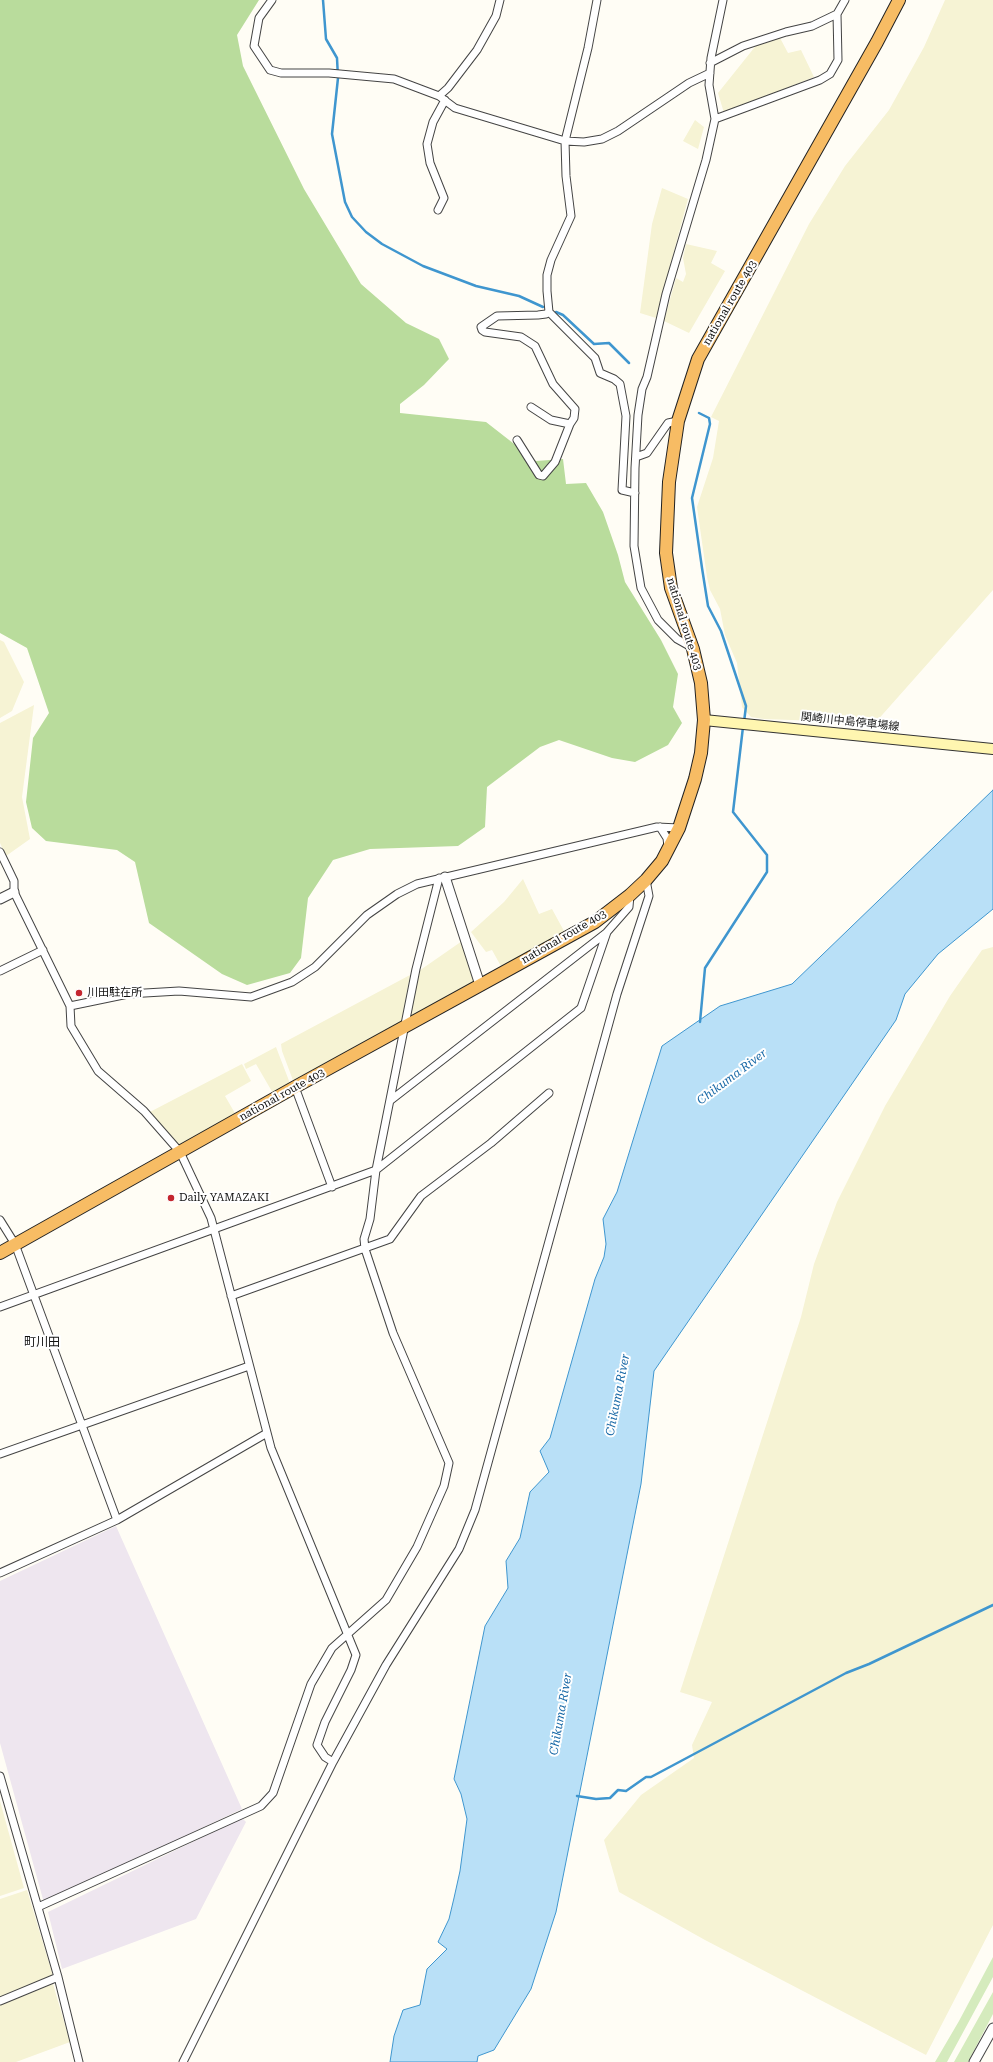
<!DOCTYPE html>
<html>
<head>
<meta charset="utf-8">
<style>
  body { margin:0 }
  canvas { display:block; background:#fffdf5 }
</style>
</head>
<body>
<canvas width="993" height="2062"></canvas>
<script>
const g = document.querySelector('canvas').getContext('2d');
g.lineJoin = 'round';
function fillPath(path, color) { g.fillStyle = color; g.fill(path, 'evenodd'); }
const poly = rows => new Path2D(rows.map(r => 'M' + r).join(''));
function stroke(path, color, width, dash) { g.strokeStyle = color; g.lineWidth = width; g.lineCap = dash ? 'butt' : 'round'; g.setLineDash(dash || []); g.stroke(path); }
function drawText(font, color, halo, rows, align = 'center') {
  g.font = font + ' "Roboto Serif","Noto Sans JP",serif'; g.lineWidth = 4; g.setLineDash([]); g.textBaseline = 'middle'; g.strokeStyle = halo; g.fillStyle = color; for (const [text, x, y, turn = 0] of rows) {
    g.save(); g.translate(x, y); g.rotate((+turn || 0) * Math.PI / 180); g.textAlign = isNaN(turn) ? turn : align; if (halo) g.strokeText(text, 0, 0); g.fillText(text, 0, 0); g.restore();
  }
}
fillPath(poly([
  [116,1526,242,1809,44,1903,0,1743,0,1581],
  [242,1818,246,1822,196,1919,62,1969,48,1912]
]), '#eee6ef');
fillPath(poly([
  [945,0,993,0,993,590,875,723,764,719,751,717,742,707,737,663,725,635,720,609,710,590,707,577,697,507,713,458,719,421,711,417,809,224,845,166,889,110,924,47],
  [779,36,788,53,801,50,814,77,724,113,718,93,758,43],
  [695,120,704,127,698,149,683,141],
  [662,188,688,199,656,318,640,313,652,224],
  [686,244,717,251,711,263,725,271,689,333,664,321,676,278,683,282,686,274,683,258],
  [0,640,4,642,24,682,12,711,0,718],
  [34,705,22,797,30,839,6,856,0,843,0,723],
  [523,879,539,914,552,909,564,931,564,935,502,968,492,950,486,952,471,932,504,902],
  [465,939,484,978,406,1021,416,973],
  [993,947,993,1925,926,2055,705,1940,619,1892,604,1840,641,1795,694,1758,692,1745,712,1702,680,1692,801,1317,814,1264,837,1202,885,1106,950,996,982,950],
  [410,975,401,1025,294,1083,282,1051,281,1044],
  [276,1047,291,1086,274,1095,256,1064,246,1069,244,1064],
  [242,1064,251,1081,225,1096,236,1115,180,1146,146,1114],
  [0,1801,24,1888,0,1896],
  [27,1890,53,1976,0,1997,0,1899],
  [53,1984,70,2042,16,2062,0,2062,0,2005]
]), '#f6f3d4');
fillPath(poly([
  [993,1957,993,1977,947,2062,935,2062,959,2021],
  [993,1992,993,2014,968,2062,954,2062]
]), '#d5ebbd');
fillPath(poly([
  [0,0,259,0,237,35,243,66,304,189,361,284,406,323,439,339,449,359,424,385,400,404,400,413,486,422,536,461,563,459,566,484,586,483,603,512,618,555,625,582,661,640,678,674,673,707,682,723,668,745,635,762,612,758,559,740,540,747,487,787,485,827,458,846,370,849,333,860,308,898,301,958,290,973,247,985,222,974,149,923,135,862,117,850,46,841,32,828,26,802,33,738,49,713,27,648,0,633]
]), '#b9dc9c');
const water = poly([
  [993,790,993,909,938,954,905,994,896,1020,654,1371,641,1484,556,1912,531,1989,494,2050,478,2056,477,2062,390,2062,394,2036,403,2010,420,2005,427,1969,447,1949,438,1942,449,1919,454,1898,460,1871,467,1819,461,1794,454,1779,485,1626,508,1588,506,1561,520,1538,530,1492,549,1472,540,1451,550,1438,595,1279,604,1257,606,1244,603,1219,617,1192,662,1046,720,1006,792,984,993,790]
]);
fillPath(water, '#b9e0f7');
stroke(water, '#3f96cf', 1);
stroke(poly([
  [323,0,326,39,337,58,338,78,332,134,345,202,352,217,366,232,382,244,423,266,476,286,519,296,543,307],
  [556,312,563,315,594,344,609,343,629,363],
  [699,413,709,418,710,424,692,498,702,568,708,606,721,631,746,706,744,722],
  [700,1022,705,968,767,872,767,855,733,812,743,727],
  [577,1796,596,1799,610,1798,618,1790,626,1791,646,1777,651,1777,846,1673,869,1664,993,1605]
]), '#3f96cf', 2.5);
const minor = poly([
  [272,0,259,18,254,46,270,70,281,73,329,73,394,79,439,96,455,108,565,141,584,142,602,139,618,131,689,83,710,73],
  [597,0,588,48,565,141,566,176,571,216,551,260,547,275,547,291,549,312,595,358,600,373,614,379,620,384,626,416,622,490,635,493],
  [710,63,743,46,786,32,812,26,837,14],
  [439,96,448,88,477,50,496,16,500,0],
  [715,119,820,80,830,74,838,60,837,14,845,0],
  [438,210,444,198,430,163,427,144,433,122,445,100],
  [531,407,551,420,570,424],
  [517,440,539,475,543,476,555,462,570,424,574,418,575,409,553,384,535,346,521,337,485,332,482,330,481,327,497,316,538,315,546,314,549,312],
  [636,457,647,453,668,423,678,421],
  [693,648,677,639,658,620,641,588,634,546,635,468,638,415,642,389,647,377,666,294,706,160,715,119,709,85,711,58,723,0],
  [660,827,667,838,668,847],
  [0,852,14,881,14,892,70,1006,71,1026,98,1071,144,1111,180,1152,211,1218,271,1448,356,1655,351,1670,325,1722,317,1745,325,1757,333,1762],
  [0,971,43,950],
  [70,1006,128,994,179,991,251,997,292,982,315,967,367,915,397,894,417,884,657,827,679,828],
  [295,1087,332,1187],
  [391,1100,606,933],
  [0,1220,15,1244,117,1520],
  [231,1296,390,1239,421,1196,491,1143,549,1093],
  [0,1307,376,1170,581,1008,607,932,629,907,630,895],
  [0,1454,249,1366],
  [0,1573,117,1520,267,1433],
  [0,1776,58,1977,79,2062],
  [38,1907,261,1806,273,1793,311,1684,332,1648,386,1600,417,1547,444,1486,449,1463,393,1333,365,1249,364,1239,370,1219,376,1170,416,969,439,878],
  [0,2001,58,1977],
  [183,2062,333,1762,386,1665,459,1549,475,1510,617,994,649,896,646,880]
]);
const tertiary = poly([
  [445,877,480,985],
  [0,899,14,892],
  [974,2062,993,2028]
]);
const secondary = poly([
  [704,720,993,749]
]);
const trunk = poly([
  [0,1253,295,1087,595,922,630,895,646,880,662,861,679,828,695,779,701,753,704,720,701,683,693,649,671,588,666,553,669,482,678,421,698,359,877,42,899,0]
]);
stroke(minor, '#444', 9);
stroke(tertiary, '#444', 11);
stroke(secondary, '#333', 12);
stroke(trunk, '#222', 14);
stroke(minor, '#fff', 7);
stroke(tertiary, '#fff', 9);
stroke(secondary, '#fff6b0', 10);
stroke(trunk, '#f7bc64', 12);
for (const [x, y, r, color] of [
  [79,993,4,"#c4262e"],
  [171,1198,4,"#c4262e"]
]) { const dot = new Path2D(); dot.arc(x, y, r, 0, 2 * Math.PI); g.fillStyle = color; g.fill(dot); stroke(dot, '#fff', 1.5); }
drawText('11px', '#111', '#fff', [
  ["national route 403",730,303,-60],
  ["national route 403",684,624,73],
  ["関崎川中島停車場線",850,722,6],
  ["national route 403",564,937,-30],
  ["national route 403",282,1095,-29]
]);
drawText('11px', '#111', '#fff', [
  ["川田駐在所",87,993],
  ["Daily YAMAZAKI",179,1198]
], 'left');
drawText('italic 12px', '#1768a6', '#fff', [
  ["Chikuma River",732,1077,-37],
  ["Chikuma River",618,1395,-79],
  ["Chikuma River",561,1714,-80]
]);
drawText('12px', '#111', '#fff', [
  ["町川田",42,1342]
]);
</script>
</body>
</html>
